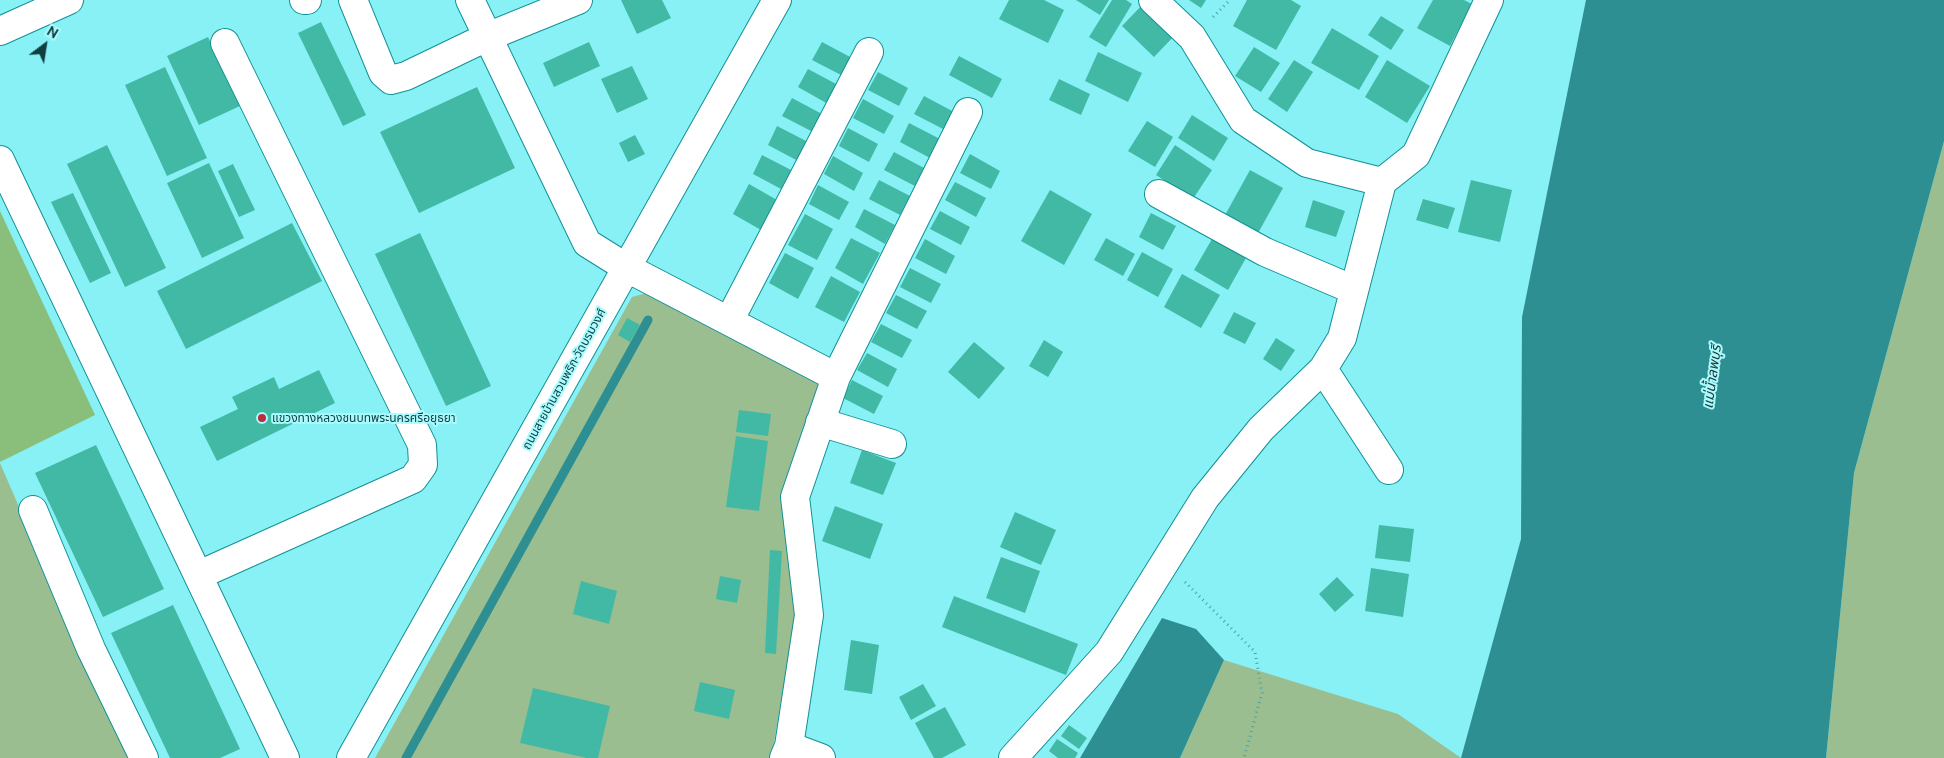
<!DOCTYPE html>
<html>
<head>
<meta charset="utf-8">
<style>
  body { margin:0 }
  #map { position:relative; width:1944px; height:758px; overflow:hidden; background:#87f1f6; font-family:Ubuntu,sans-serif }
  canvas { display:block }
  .north { position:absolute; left:20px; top:20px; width:50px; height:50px; -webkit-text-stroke:4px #a9fbfe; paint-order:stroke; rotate:31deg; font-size:14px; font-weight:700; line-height:20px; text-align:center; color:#103f41 }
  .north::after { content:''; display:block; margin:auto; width:18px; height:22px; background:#103f41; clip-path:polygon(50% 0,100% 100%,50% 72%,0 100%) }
</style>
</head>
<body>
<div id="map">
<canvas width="1944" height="758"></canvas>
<div class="north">N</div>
</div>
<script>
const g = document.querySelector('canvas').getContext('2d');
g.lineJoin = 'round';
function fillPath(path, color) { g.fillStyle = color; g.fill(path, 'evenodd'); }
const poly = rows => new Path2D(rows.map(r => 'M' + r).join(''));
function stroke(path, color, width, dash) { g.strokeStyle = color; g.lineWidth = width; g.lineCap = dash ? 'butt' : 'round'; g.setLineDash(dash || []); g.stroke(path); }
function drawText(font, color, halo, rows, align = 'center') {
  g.font = font + ' Ubuntu,"Noto Sans Thai",sans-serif'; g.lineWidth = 4; g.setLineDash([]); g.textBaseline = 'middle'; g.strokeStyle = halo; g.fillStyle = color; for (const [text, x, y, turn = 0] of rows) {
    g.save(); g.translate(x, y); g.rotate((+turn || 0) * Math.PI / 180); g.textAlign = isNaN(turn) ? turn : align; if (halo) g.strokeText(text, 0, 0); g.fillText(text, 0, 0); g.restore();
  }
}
fillPath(poly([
  [1944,141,1944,758,1826,758,1854,473],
  [647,293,818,384,820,392,796,612,773,748,788,758,375,758,632,297],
  [0,463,116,731,130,758,0,758],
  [1224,660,1398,714,1461,758,1180,758]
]), '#9abe90');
fillPath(poly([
  [0,211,95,415,0,462]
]), '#89bf7b');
fillPath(poly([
  [1586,0,1944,0,1944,141,1854,473,1826,758,1461,758,1521,539,1522,317],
  [1162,618,1196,629,1224,660,1180,758,1080,758]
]), '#2e8f93');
stroke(poly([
  [406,758,648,320]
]), '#2e8f93', 9);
fillPath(poly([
  [621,0,662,0,671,18,637,34],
  [1009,0,1044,0,1064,10,1048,43,999,19],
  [1076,0,1109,0,1100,15],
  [1112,0,1126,0,1132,4,1106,47,1089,37],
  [1189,0,1206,0,1201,8],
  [1247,0,1291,0,1301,6,1276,50,1233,26],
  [1433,0,1464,0,1472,4,1450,46,1417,28],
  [1143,4,1176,34,1154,57,1122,26],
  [1381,16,1404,30,1391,50,1368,35],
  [321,22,366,115,343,126,298,33],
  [1332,28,1379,56,1359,90,1311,63],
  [208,37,240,106,199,125,167,56],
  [589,42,600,66,554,87,543,63],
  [822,42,852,58,843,76,812,60],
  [1254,47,1280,63,1261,92,1235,76],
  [1098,52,1142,73,1128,102,1085,81],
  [959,56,1002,79,992,98,949,75],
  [1294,60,1313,72,1287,112,1268,99],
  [1387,60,1430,86,1407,123,1365,97],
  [632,66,648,99,617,113,601,79],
  [165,67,207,158,167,176,125,85],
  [808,69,838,85,828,104,798,87],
  [878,72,908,88,899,106,868,90],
  [1059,79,1090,94,1081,115,1049,100],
  [477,87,515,168,419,213,380,132],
  [924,96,954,112,945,130,914,114],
  [792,98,822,114,813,132,782,116],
  [863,99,894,116,884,134,853,118],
  [1192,115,1228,138,1214,161,1178,138],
  [1147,121,1173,137,1155,167,1128,151],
  [909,123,940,139,930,158,900,142],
  [777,126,808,142,798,161,768,145],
  [848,128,878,144,869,162,839,146],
  [635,135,645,154,628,162,619,143],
  [107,145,166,268,125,287,67,164],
  [1175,145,1212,170,1193,199,1156,175],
  [894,152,924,168,915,186,884,170],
  [970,154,1000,171,991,189,960,173],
  [762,155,793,171,783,190,753,174],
  [833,156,863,173,854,191,824,174],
  [209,163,244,238,202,258,167,183],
  [233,164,255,210,239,217,218,171],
  [1250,170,1283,188,1257,235,1224,217],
  [879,180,910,196,900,215,869,199],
  [1471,180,1512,190,1500,242,1458,232],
  [955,182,986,198,976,217,945,200],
  [749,184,777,200,761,230,733,214],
  [818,185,849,202,839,220,809,204],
  [1050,190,1092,214,1064,265,1021,241],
  [73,193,111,273,90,283,51,202],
  [1423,199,1455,208,1448,229,1416,220],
  [1313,200,1345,211,1336,237,1305,227],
  [864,209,895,225,885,244,855,227],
  [940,211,970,227,961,245,930,229],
  [1151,213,1176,226,1163,250,1139,237],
  [805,214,833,229,817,260,788,245],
  [292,223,322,281,186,349,157,291],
  [420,233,491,386,446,406,375,254],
  [851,238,880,253,863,284,835,268],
  [1106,238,1135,254,1123,276,1094,260],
  [925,239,955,256,946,274,915,258],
  [1212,239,1246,258,1228,290,1194,270],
  [1142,252,1173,269,1158,297,1127,280],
  [785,253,814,268,798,299,769,283],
  [910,268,941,284,931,303,900,287],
  [1182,274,1220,295,1201,328,1164,307],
  [831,276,860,292,844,322,815,307],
  [896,295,927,311,917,329,886,313],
  [1234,312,1256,323,1245,344,1223,333],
  [627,318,640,325,630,342,618,335],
  [881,324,912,340,902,358,871,342],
  [1276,338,1295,350,1281,371,1263,359],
  [1044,340,1063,352,1048,377,1029,366],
  [974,342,1005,368,979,399,948,372],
  [867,353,897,369,888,387,857,370],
  [319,370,335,403,217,461,200,427,238,409,232,397,274,377,279,389],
  [852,380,883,396,874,414,843,398],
  [739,410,771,414,768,436,736,432],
  [736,436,768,441,759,511,726,507],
  [96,445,164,589,103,617,35,473],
  [862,450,896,463,883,495,850,483],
  [835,506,883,524,870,559,822,541],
  [1015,512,1056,530,1041,565,1000,547],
  [1379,525,1414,529,1410,562,1375,558],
  [770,550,782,551,776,654,765,653],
  [1001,557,1040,571,1025,613,986,598],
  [1371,568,1409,574,1403,617,1365,611],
  [720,576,741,580,737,603,716,599],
  [1337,577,1354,595,1335,612,1319,594],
  [581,581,617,591,609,624,573,614],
  [954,596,1078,644,1066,675,942,627],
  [173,605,240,749,220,758,170,758,111,633],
  [851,640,879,645,872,694,844,690],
  [700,682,735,690,729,719,694,711],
  [923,684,936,706,911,720,899,697],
  [533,688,610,706,598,758,587,758,520,743],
  [945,707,966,745,942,758,934,758,915,723],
  [1069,725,1087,738,1079,749,1061,736],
  [1057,739,1078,753,1075,758,1058,758,1049,751]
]), '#42b9a4');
const minor = poly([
  [304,0,307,0],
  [353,0,383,73,391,80,406,76,487,37,578,0],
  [470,0,587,243,627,268,836,377],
  [1153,0,1192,37,1243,120,1307,163,1382,182,1416,155,1489,0],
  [0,31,69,0],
  [0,160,285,758],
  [1159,194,1265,252,1354,290],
  [729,321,869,52],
  [1323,369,1389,470],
  [820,422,892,444],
  [33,510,91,649,144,758],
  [199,575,413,479,423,465,422,445,225,43],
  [789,746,821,758],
  [351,758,777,0],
  [784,758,789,746,809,615,795,497,836,377,968,112],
  [1013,758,1109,652,1205,498,1261,429,1323,369,1342,338,1382,182]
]);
stroke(minor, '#119196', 30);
stroke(poly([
  [1213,17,1230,0],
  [1185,582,1255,652,1262,693,1244,758]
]), '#509fa2', 3, [1, 4]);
stroke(minor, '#fff', 28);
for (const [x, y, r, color] of [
  [262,418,5,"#bc2b3e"]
]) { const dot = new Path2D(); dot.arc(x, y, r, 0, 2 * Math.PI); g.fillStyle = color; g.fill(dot); stroke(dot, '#a9fbfe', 2); }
drawText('12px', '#103f41', '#a9fbfe', [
  ["ถนนสายบ้านสวนพริก-วัดบรมวงศ์",564,379,-61]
]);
drawText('12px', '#103f41', '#a9fbfe', [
  ["แขวงทางหลวงชนบทพระนครศรีอยุธยา",272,418]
], 'left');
drawText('italic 14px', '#1f3536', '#a9fbfe', [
  ["แม่น้ำลพบุรี",1712,377,-82]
]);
</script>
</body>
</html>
